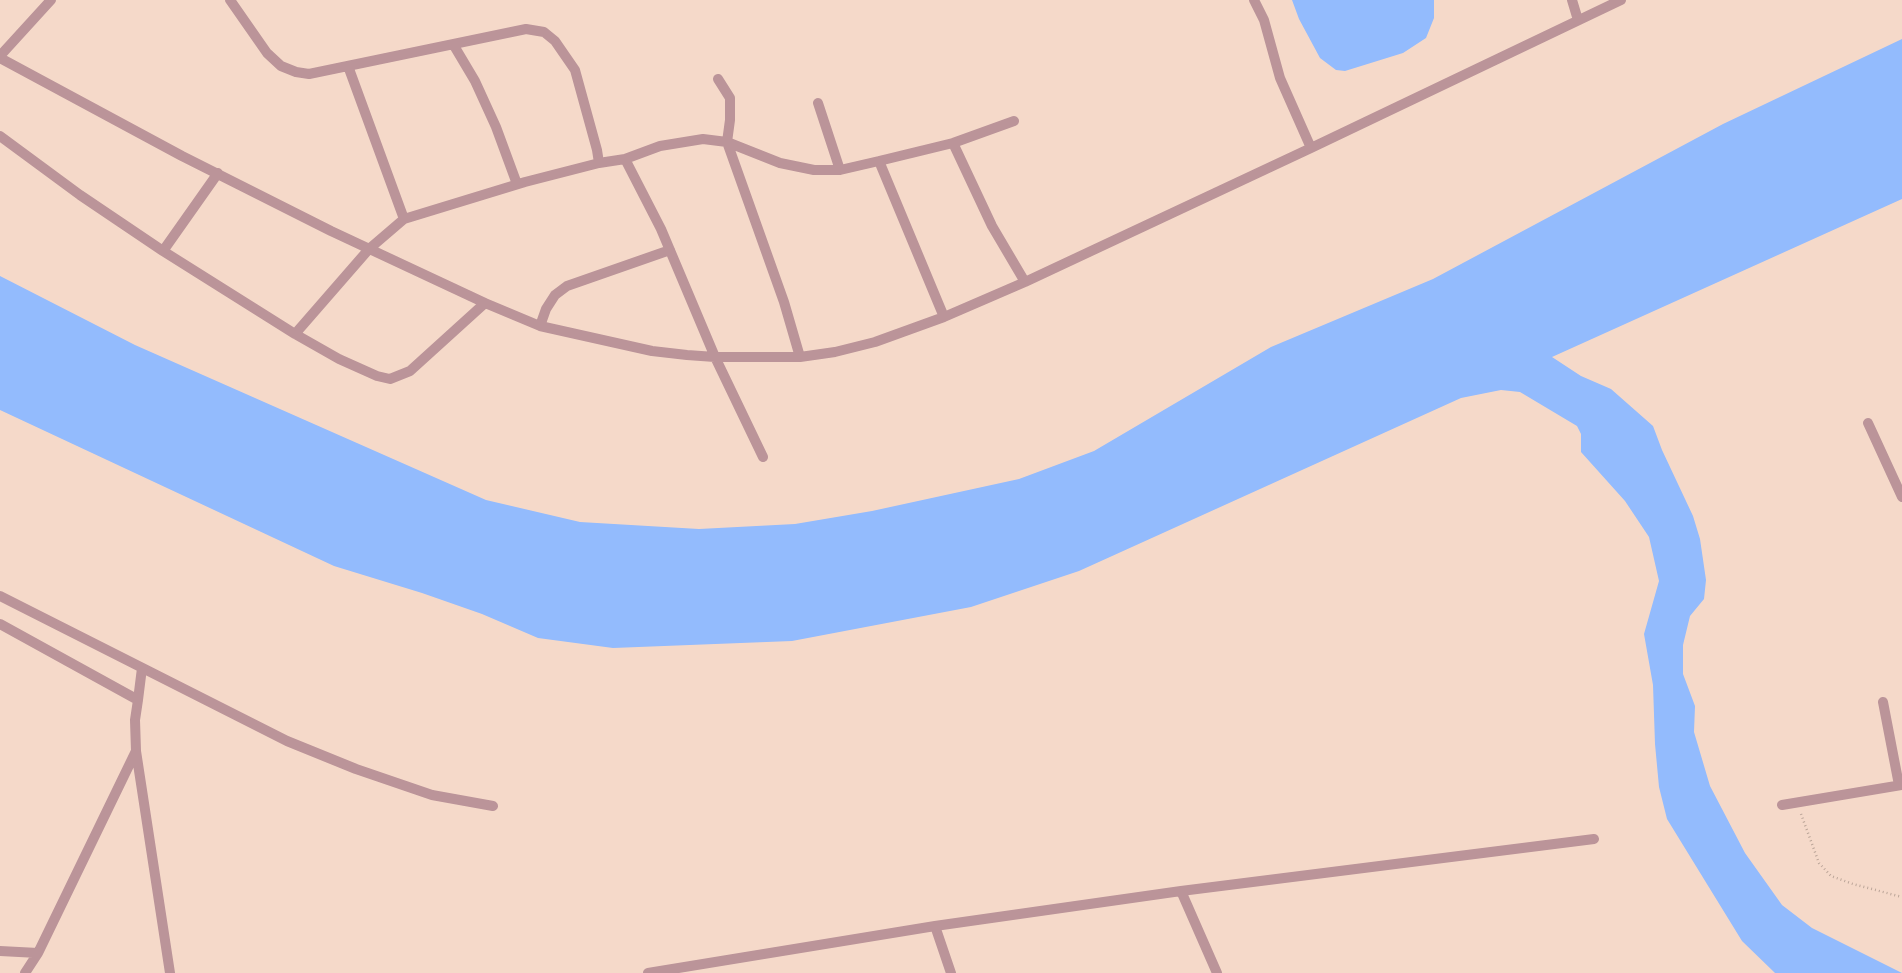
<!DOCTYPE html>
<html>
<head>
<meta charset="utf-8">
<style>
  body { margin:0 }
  canvas { display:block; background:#f5d9c9 }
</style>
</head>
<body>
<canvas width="1902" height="973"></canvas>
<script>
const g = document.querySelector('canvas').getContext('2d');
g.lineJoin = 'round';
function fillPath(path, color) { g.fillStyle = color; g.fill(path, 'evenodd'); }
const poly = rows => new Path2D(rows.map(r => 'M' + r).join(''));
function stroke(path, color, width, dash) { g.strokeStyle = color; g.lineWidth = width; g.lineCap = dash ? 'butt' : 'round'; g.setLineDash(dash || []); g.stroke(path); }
fillPath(poly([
  [1292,0,1434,0,1434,18,1426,38,1403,53,1345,71,1336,70,1320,58,1299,19],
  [1902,39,1902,199,1552,357,1581,376,1611,389,1653,426,1662,450,1693,516,1700,539,1706,580,1704,599,1690,616,1683,645,1683,674,1695,706,1694,732,1710,786,1745,853,1782,905,1812,928,1902,973,1775,973,1742,941,1667,819,1659,787,1655,744,1653,685,1644,634,1659,581,1649,537,1625,501,1581,452,1581,434,1577,426,1520,392,1501,390,1461,398,1079,571,971,607,792,641,613,648,538,638,482,614,422,593,334,566,0,410,0,276,135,345,486,500,580,522,699,529,795,524,872,511,1019,479,1094,451,1271,347,1433,279,1723,124]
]), '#93bbfd');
stroke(poly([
  [1801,814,1819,863,1831,876,1853,884,1902,897]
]), '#bca699', 2.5, [1, 3]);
stroke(poly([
  [230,0,267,53,281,66,296,72,309,74,526,29,544,32,555,41,575,70,597,150,599,163],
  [1254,0,1264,20,1280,78,1311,148],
  [1572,0,1578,20],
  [453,44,475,81,496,127,517,184],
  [0,56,51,0],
  [0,58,182,156,331,231,485,303,540,326,652,351,687,355,715,357,800,357,835,352,875,342,944,317,1025,282,1311,148,1621,0],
  [348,66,404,219,525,182,599,163,625,159,660,146,703,139,727,142,780,163,814,170,840,170,879,161,944,317],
  [718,79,730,98,730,120,727,142,784,302,800,357],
  [818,103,840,170],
  [0,136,80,195,163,251,295,334,339,359,377,376,390,379,410,371,485,303],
  [953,143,992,226,1025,282],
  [625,159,661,229,715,357,763,457],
  [879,161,953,143,1014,121],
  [163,251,218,173],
  [540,326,546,309,555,295,567,286,670,250],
  [295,334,369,249,404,219],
  [1868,423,1902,497],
  [0,596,287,741,356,769,432,795,493,806],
  [0,624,138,700,135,720,136,751,170,973],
  [138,700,142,668],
  [1883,702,1899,785],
  [1782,805,1902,785],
  [1181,891,1217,973],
  [935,926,951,973],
  [0,951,38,953,136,751],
  [25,973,38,953],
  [648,973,935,926,1181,891,1594,839]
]), '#bb9499', 10);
</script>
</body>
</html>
